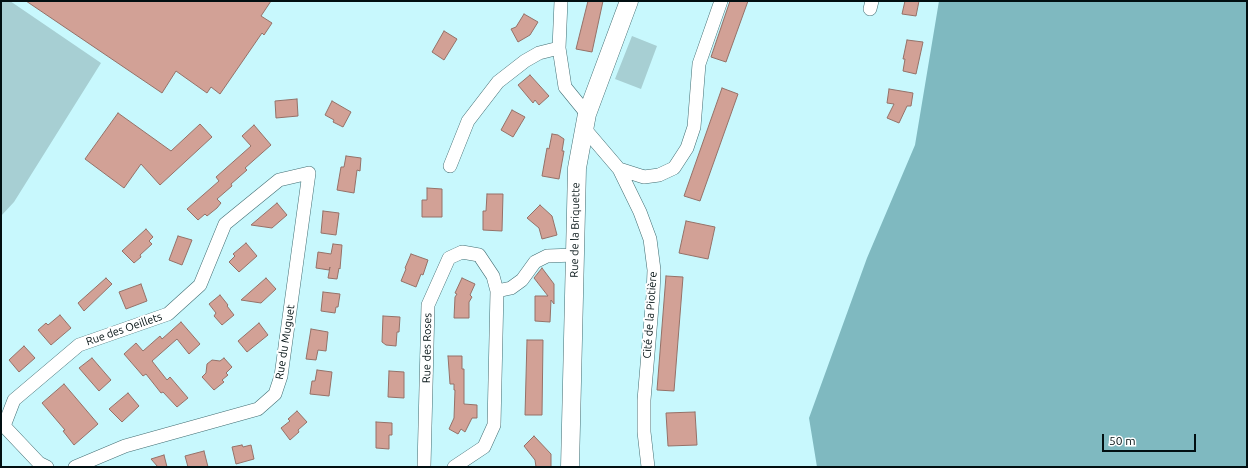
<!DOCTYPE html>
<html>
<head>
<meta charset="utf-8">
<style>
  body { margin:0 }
  #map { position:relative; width:1248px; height:468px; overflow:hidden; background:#c8f8fd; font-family:Ubuntu,sans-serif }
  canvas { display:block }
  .frame { position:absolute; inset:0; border:2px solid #010f11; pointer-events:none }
  .scale { position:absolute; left:1102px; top:434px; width:94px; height:18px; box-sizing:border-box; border:2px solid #010f11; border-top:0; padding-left:5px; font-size:12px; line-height:14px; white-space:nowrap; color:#010f11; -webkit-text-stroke:3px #fff; paint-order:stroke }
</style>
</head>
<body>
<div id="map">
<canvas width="1248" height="468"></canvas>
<div class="frame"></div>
<div class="scale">50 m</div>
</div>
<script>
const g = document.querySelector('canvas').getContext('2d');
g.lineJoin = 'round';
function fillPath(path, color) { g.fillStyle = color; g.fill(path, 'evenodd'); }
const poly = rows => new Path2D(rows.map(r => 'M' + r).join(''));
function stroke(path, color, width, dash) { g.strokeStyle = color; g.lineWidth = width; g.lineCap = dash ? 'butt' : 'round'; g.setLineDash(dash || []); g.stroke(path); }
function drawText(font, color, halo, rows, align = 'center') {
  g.font = font + ' Ubuntu,sans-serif'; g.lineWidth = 4; g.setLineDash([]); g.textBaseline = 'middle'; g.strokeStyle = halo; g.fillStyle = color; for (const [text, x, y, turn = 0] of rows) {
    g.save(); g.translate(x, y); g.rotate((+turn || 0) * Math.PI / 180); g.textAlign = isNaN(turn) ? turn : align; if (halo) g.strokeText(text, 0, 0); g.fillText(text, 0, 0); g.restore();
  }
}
fillPath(poly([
  [1,1,10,1,101,63,14,202,1,216],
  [632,36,657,46,641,89,615,79]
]), '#a7cfd3');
fillPath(poly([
  [939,1,1247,1,1247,467,817,467,809,418,867,258,915,145]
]), '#7fb9c0');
const building = poly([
  [26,1,271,1,261,16,272,23,264,35,262,33,220,94,211,87,207,93,176,71,162,93,26,1],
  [588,1,603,1,592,52,576,49,588,1],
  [730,1,748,1,726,62,711,57,730,1],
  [905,1,919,1,916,16,902,14,905,1],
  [524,14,538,22,530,35,518,42,511,29,516,27,524,14],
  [444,31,457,39,444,60,432,52,444,31],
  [907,40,923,42,916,74,903,71,905,59,903,59,907,40],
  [530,75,549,96,539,105,535,100,533,103,518,85,530,75],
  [722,88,738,94,700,201,684,196,722,88],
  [889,89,913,93,911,106,907,106,899,123,887,118,894,104,887,103,889,89],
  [297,99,298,116,276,118,275,101,297,99],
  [332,101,351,112,343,127,333,122,334,120,325,115,332,101],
  [512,110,525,117,513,137,501,130,512,110],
  [118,113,171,151,200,124,212,137,160,185,141,164,124,188,85,159,118,113],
  [254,125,271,145,245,168,247,170,231,184,232,186,217,199,221,203,217,208,207,216,205,214,198,220,187,209,219,181,216,177,251,146,242,136,254,125],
  [552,134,558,135,564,139,562,151,564,151,559,179,542,176,547,148,549,149,552,134],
  [346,156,361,158,360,171,357,170,354,193,337,190,341,167,344,167,346,156],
  [427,188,442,189,442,217,422,217,422,200,427,200,427,188],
  [487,194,503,194,502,231,483,230,483,211,486,211,487,194],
  [277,203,287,215,272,228,251,225,277,203],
  [540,205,552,216,557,235,542,239,539,228,527,218,540,205],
  [323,211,339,213,336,235,321,233,323,211],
  [686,221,715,227,708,259,679,253,686,221],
  [146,229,153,237,149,241,152,244,140,255,141,257,134,263,122,251,146,229],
  [178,236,192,240,182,265,169,260,178,236],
  [246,243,257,256,239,272,229,262,235,256,233,254,246,243],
  [333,244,342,245,340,269,339,268,337,279,328,278,330,267,329,270,316,268,318,252,331,254,333,244],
  [411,254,428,260,423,275,421,274,416,287,401,281,406,269,405,268,411,254],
  [542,268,554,284,554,304,551,300,550,322,535,321,535,296,548,296,534,278,542,268],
  [666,276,683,277,674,391,657,390,666,276],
  [106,278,112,284,84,311,78,303,106,278],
  [266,278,276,289,261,303,241,300,266,278],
  [462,278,475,284,470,295,472,297,469,302,469,318,454,318,455,297,457,294,455,293,462,278],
  [141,284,147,301,126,309,119,292,141,284],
  [323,292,340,294,338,307,336,307,335,313,321,311,323,292],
  [220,295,228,305,227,306,234,315,222,325,214,316,216,313,209,304,220,295],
  [60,315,71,328,51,345,38,330,46,323,48,325,60,315],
  [383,316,400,317,399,332,397,332,396,346,386,345,382,342,383,316],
  [181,322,200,344,189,354,177,339,152,361,167,380,170,377,188,398,177,407,163,392,161,393,146,374,143,376,124,354,136,343,143,351,160,336,162,339,181,322],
  [259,323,268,335,247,352,238,341,259,323],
  [311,329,328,332,326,351,318,350,316,360,306,359,311,329],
  [527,340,543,340,542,415,525,415,527,340],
  [24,346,35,358,19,372,9,360,24,346],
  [448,356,462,356,462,369,464,369,464,404,477,405,477,418,472,418,465,432,461,429,458,434,449,429,454,418,455,390,454,390,454,384,450,384,448,356],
  [92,358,111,380,99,391,79,368,92,358],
  [224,358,232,367,226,373,228,375,222,380,224,382,214,390,202,377,206,373,207,364,212,360,220,361,224,358],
  [317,370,332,372,329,396,310,394,312,381,315,381,317,370],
  [389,371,404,372,404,398,388,397,389,371],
  [64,384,98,424,74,445,63,431,65,430,42,403,64,384],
  [128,393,139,406,122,422,109,409,128,393],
  [297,411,307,422,298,430,299,432,290,440,281,428,290,421,288,419,297,411],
  [695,412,697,445,668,446,666,413,695,412],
  [376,422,392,423,392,435,389,435,389,449,376,448,376,422],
  [534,436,551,454,551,467,536,467,535,460,524,446,534,436],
  [242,445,243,447,251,445,254,459,236,464,232,447,242,445],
  [204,451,208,467,188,467,185,456,204,451],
  [164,455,167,467,158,467,151,459,164,455]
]);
fillPath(building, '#d2a196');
stroke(building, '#957168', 1);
const minor = poly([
  [870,9,872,1],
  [559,48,561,1],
  [584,128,619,169,644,177,659,175,674,168,687,148,694,127,699,64,721,1],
  [450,166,468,121,498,82,525,61,539,53,559,48,565,87,587,114],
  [619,169,640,212,650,239,654,270,653,295,644,400,644,432,648,467],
  [497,291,511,288,522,280,535,262,547,256,575,255],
  [1,424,4,426,39,463,47,467],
  [4,426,14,400,79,345,168,314,200,285,225,224,279,180,309,173,281,376,275,394,258,409,125,446,75,467],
  [424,467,428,305,449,258,462,252,479,255,493,276,497,291,494,425,484,447,454,467]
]);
const secondary = poly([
  [570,467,577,168,587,114,629,1]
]);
stroke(minor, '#426d72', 14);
stroke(secondary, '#426d72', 19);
stroke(minor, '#fff', 13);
stroke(secondary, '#fff', 18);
drawText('11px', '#010f11', '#fff', [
  ["Rue de la Briquette",575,230,-89],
  ["Cité de la Piotière",650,315,-86],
  ["Rue des Oeillets",124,329,-19],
  ["Rue du Muguet",285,342,-81],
  ["Rue des Roses",427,348,-89]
]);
</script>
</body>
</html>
